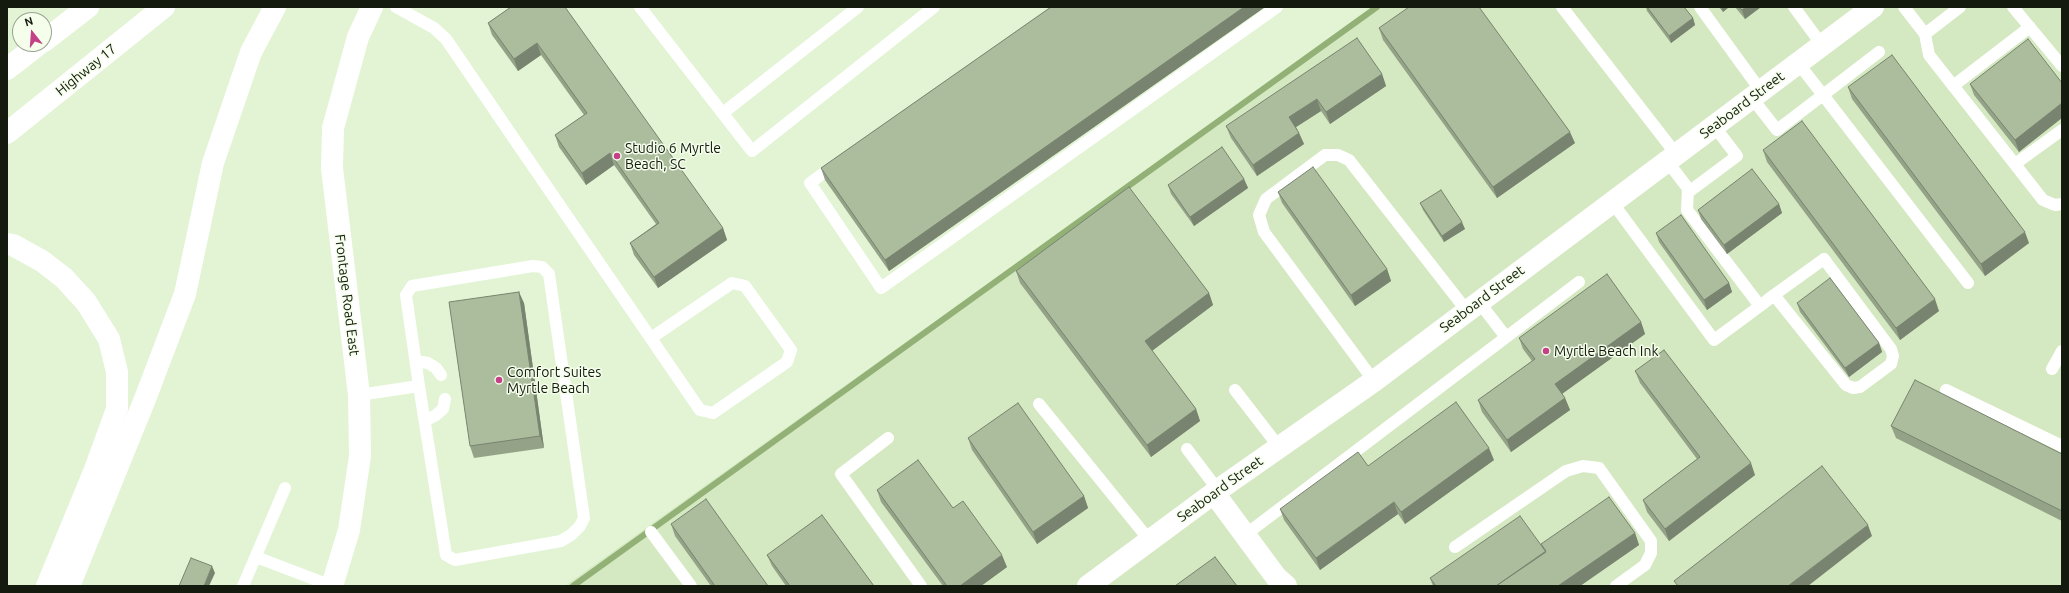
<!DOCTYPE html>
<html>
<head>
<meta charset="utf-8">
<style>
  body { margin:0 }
  #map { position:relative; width:2069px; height:593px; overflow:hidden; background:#e2f4d3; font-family:Ubuntu,sans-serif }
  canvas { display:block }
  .frame { position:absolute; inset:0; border:8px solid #141a0e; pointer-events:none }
  .north { position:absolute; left:12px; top:12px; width:40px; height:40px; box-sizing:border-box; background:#f4feeb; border:1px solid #9aa393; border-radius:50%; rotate:343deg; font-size:11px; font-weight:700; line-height:16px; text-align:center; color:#141a0e }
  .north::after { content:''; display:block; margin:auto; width:14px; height:18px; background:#c54187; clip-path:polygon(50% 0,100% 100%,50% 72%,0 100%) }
</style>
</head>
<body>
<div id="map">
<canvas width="2069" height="593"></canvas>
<div class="frame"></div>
<div class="north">N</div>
</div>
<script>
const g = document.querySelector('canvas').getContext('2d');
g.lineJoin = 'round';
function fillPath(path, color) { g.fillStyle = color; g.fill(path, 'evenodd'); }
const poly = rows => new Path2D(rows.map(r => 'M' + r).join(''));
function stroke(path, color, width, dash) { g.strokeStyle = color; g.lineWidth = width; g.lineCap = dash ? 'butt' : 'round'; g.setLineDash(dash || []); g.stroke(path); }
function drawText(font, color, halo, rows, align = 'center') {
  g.font = font + ' Ubuntu,sans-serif'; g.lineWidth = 3; g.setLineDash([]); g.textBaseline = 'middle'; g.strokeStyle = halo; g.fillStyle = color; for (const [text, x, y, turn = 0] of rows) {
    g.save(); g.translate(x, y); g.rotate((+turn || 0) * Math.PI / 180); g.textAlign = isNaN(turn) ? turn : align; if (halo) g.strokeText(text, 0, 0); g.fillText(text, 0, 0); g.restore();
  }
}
fillPath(poly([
  [1374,7,2062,7,2062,586,565,586]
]), '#d4e9c1');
stroke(poly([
  [573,586,1377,7]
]), '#93b177', 6);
stroke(poly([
  [396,7,434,28,446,39,519,146,700,410,713,413,787,362,791,350,745,286,732,283,651,338],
  [640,7,752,151,934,7],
  [1562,7,1676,154],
  [1700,7,1761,91],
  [1794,7,1822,45],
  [1904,7,1925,34,1929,55,2043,200,2055,205,2062,204],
  [2013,7,2062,66],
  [1925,34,1960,7],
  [1798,63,1823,95,1879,52],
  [1953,86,2030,27],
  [1752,98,1777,130,1823,95,1968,283],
  [723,113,858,7],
  [1667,161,1690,191,1737,156,1714,126],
  [836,164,810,183,881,288,1277,7],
  [2015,164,2062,130],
  [1688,189,1687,210,1760,306,1774,295,1824,259,1891,349,1893,356,1891,364,1860,387,1853,388,1846,385,1774,295],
  [1612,202,1714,340,1760,306],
  [1479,302,1506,337],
  [416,361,428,363,436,368,441,375],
  [2052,369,2062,351],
  [1374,381,1264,232,1259,215,1266,199,1325,155,1338,155,1349,160,1467,311],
  [1235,390,1279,447],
  [1946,390,2062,446],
  [359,395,419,386,406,295,412,286,533,266,542,267,549,274,584,518,580,526,571,535,561,541,455,560,446,555,419,386],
  [1039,404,1150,541],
  [425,421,436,415,443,409,445,399],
  [888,438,841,474,921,586],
  [1187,449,1218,490],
  [651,532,691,586],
  [1245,535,1579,282],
  [1455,547,1566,471,1583,466,1599,468,1651,541,1651,553,1645,565,1616,586],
  [256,557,332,586],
  [243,586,285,488]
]), '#fff', 12);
stroke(poly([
  [1214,493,1276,577,1286,586],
  [332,586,349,530,360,456,359,395,332,168,333,128,358,37,372,7]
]), '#fff', 22);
stroke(poly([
  [1088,586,1218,490,1374,381,1873,7]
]), '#fff', 22);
stroke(poly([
  [44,41,88,7],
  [7,69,39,44],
  [7,133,164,7],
  [69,586,145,399,185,294,213,163,251,52,275,7]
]), '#fff', 22);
stroke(poly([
  [7,244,13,245,42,261,64,278,86,302,109,339,117,372,117,409,94,472,47,586]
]), '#fff', 22);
fillPath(poly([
  [511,7,723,228,727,240,658,288,634,255,630,243,656,224,614,165,586,185,559,147,555,135,584,115,541,55,518,71,492,35,488,23],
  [1051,7,1265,7,889,271,825,180,821,168],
  [1646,7,1684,7,1693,18,1695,25,1671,43,1647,11],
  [1719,7,1729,7,1723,12],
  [1735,7,1761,7,1745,19],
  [1379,28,1575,143,1497,198,1383,40],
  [1382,74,1386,86,1330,124,1321,111,1296,127,1299,133,1304,144,1257,176,1231,138,1226,126],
  [2062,83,2019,152,1974,95,1970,84],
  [1848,87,2029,243,1985,276,1852,99],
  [1763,150,1939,311,1900,340,1767,162],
  [1244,179,1248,188,1194,226,1171,194,1168,185],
  [1278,192,1387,269,1391,281,1355,306,1282,203],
  [1420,203,1465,229,1444,242,1423,210],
  [1779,204,1782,213,1727,254,1701,219,1698,210],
  [1656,233,1729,283,1732,292,1707,310,1659,242],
  [1016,271,1209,293,1213,305,1152,351,1196,409,1200,421,1151,457,1020,283],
  [524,303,544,448,474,458,470,446],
  [1797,303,1879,343,1882,352,1849,377,1800,312],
  [1641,322,1645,334,1562,394,1565,398,1570,410,1511,452,1482,412,1478,400,1532,361,1523,349,1519,338],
  [1635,371,1755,475,1669,541,1647,512,1643,500,1697,459,1640,383],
  [1891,426,2062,454,2062,521,1896,438],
  [968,438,1084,496,1088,508,1037,544,972,450],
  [1494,460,1405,524,1398,514,1320,570,1284,520,1280,509,1368,466],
  [877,490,953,508,1007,567,981,586,943,586,881,502],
  [671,524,768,586,711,586,675,536],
  [1635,533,1639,545,1580,586,1433,586,1430,578,1542,546,1541,544],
  [767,555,874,586,786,586,772,566]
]), '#94a388');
fillPath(poly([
  [1244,7,1265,7,889,271,885,260],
  [1721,7,1729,7,1723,12],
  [1746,7,1761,7,1745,19,1742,10],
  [1693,18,1695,25,1671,43,1669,36],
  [537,43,541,55,518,71,514,59],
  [1382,74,1386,86,1330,124,1326,112],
  [1317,99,1321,111,1293,129,1289,117],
  [2062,103,2062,118,2019,152,2015,140],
  [1570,132,1575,143,1497,198,1493,187],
  [1299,133,1304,144,1257,176,1253,165],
  [610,153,614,165,586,185,582,173],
  [1244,179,1248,188,1194,226,1190,217],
  [1779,204,1782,213,1727,254,1724,245],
  [1462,222,1465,229,1444,242,1442,236],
  [723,228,727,240,658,288,654,277],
  [2025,232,2029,243,1985,276,1981,264],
  [1387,269,1391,281,1355,306,1351,295],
  [1729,283,1732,292,1707,310,1704,300],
  [519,292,524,303,544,448,540,436],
  [1209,293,1213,305,1149,353,1145,341],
  [1935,299,1939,311,1900,340,1896,328],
  [1641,322,1645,334,1559,396,1555,384],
  [1879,343,1882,352,1849,377,1845,368],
  [1565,398,1570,410,1511,452,1507,440],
  [1196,409,1200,421,1151,457,1147,445],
  [1489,448,1494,460,1405,524,1401,512],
  [1751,463,1755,475,1669,541,1665,529],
  [1084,496,1088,508,1037,544,1033,532],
  [1394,502,1398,514,1320,570,1316,558],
  [1868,525,1872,536,1808,586,1788,586],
  [1635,533,1639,545,1580,586,1558,586],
  [1002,555,1007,567,981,586,960,586],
  [212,566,215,573,209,586,204,586]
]), '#78846f');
const building = poly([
  [511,7,565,7,723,228,654,277,630,243,659,223,610,153,582,173,555,135,587,113,537,43,514,59,488,23,511,7],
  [1051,7,1244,7,885,260,821,168,1051,7],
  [1409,7,1479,7,1570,132,1493,187,1379,28,1409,7],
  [1647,7,1684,7,1693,18,1669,36,1647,7],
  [1739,7,1746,7,1742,10,1739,7],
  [1357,38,1382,74,1326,112,1317,99,1289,117,1299,133,1253,165,1226,126,1357,38],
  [2028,39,2062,83,2062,103,2015,140,1970,84,2028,39],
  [1892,55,2025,232,1981,264,1848,87,1892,55],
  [1802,121,1935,299,1896,328,1763,150,1802,121],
  [1222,147,1244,179,1190,217,1168,185,1222,147],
  [1313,167,1387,269,1351,295,1278,192,1313,167],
  [1752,169,1779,204,1724,245,1698,210,1752,169],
  [1129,187,1209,293,1145,341,1196,409,1147,445,1016,271,1129,187],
  [1441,190,1462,222,1442,236,1420,203,1441,190],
  [1681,215,1729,283,1704,300,1656,233,1681,215],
  [1607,274,1641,322,1555,384,1565,398,1507,440,1478,400,1535,359,1519,338,1607,274],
  [1830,278,1879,343,1845,368,1797,303,1830,278],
  [519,292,540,436,470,446,449,302,519,292],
  [1664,350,1751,463,1665,529,1643,500,1700,457,1635,371,1664,350],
  [1915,380,2062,454,2062,511,1891,426,1915,380],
  [1456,402,1489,448,1401,512,1394,502,1316,558,1280,509,1358,452,1368,466,1456,402],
  [1018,403,1084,496,1033,532,968,438,1018,403],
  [918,460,953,508,963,501,1002,555,960,586,947,586,877,490,918,460],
  [1822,466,1868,525,1788,586,1678,586,1674,581,1822,466],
  [1609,497,1635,533,1558,586,1496,586,1546,551,1541,544,1609,497],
  [706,499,768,586,715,586,671,524,706,499],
  [822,515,874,586,790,586,767,555,822,515],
  [1520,516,1546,552,1496,586,1436,586,1430,578,1520,516],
  [1215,557,1237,586,1175,586,1215,557],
  [191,558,212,566,204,586,179,586,191,558]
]);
fillPath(building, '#acbd9e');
stroke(building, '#78846f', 1);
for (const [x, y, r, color] of [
  [617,156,4,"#c54187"],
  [1546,351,4,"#c54187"],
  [499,380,4,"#c54187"]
]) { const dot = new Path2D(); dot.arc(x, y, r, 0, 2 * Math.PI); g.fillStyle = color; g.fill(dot); stroke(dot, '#f4feeb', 1.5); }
drawText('14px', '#141a0e', '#f4feeb', [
  ["Highway 17",86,70,-39],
  ["Seaboard Street",1742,105,-37],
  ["Frontage Road East",347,295,83],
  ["Seaboard Street",1482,299,-37],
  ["Seaboard Street",1220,489,-36]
]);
drawText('14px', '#141a0e', '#f4feeb', [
  ["Studio 6 Myrtle",625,148],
  ["Beach, SC",625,164],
  ["Myrtle Beach Ink",1554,351],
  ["Comfort Suites",507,372],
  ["Myrtle Beach",507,388]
], 'left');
</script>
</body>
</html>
